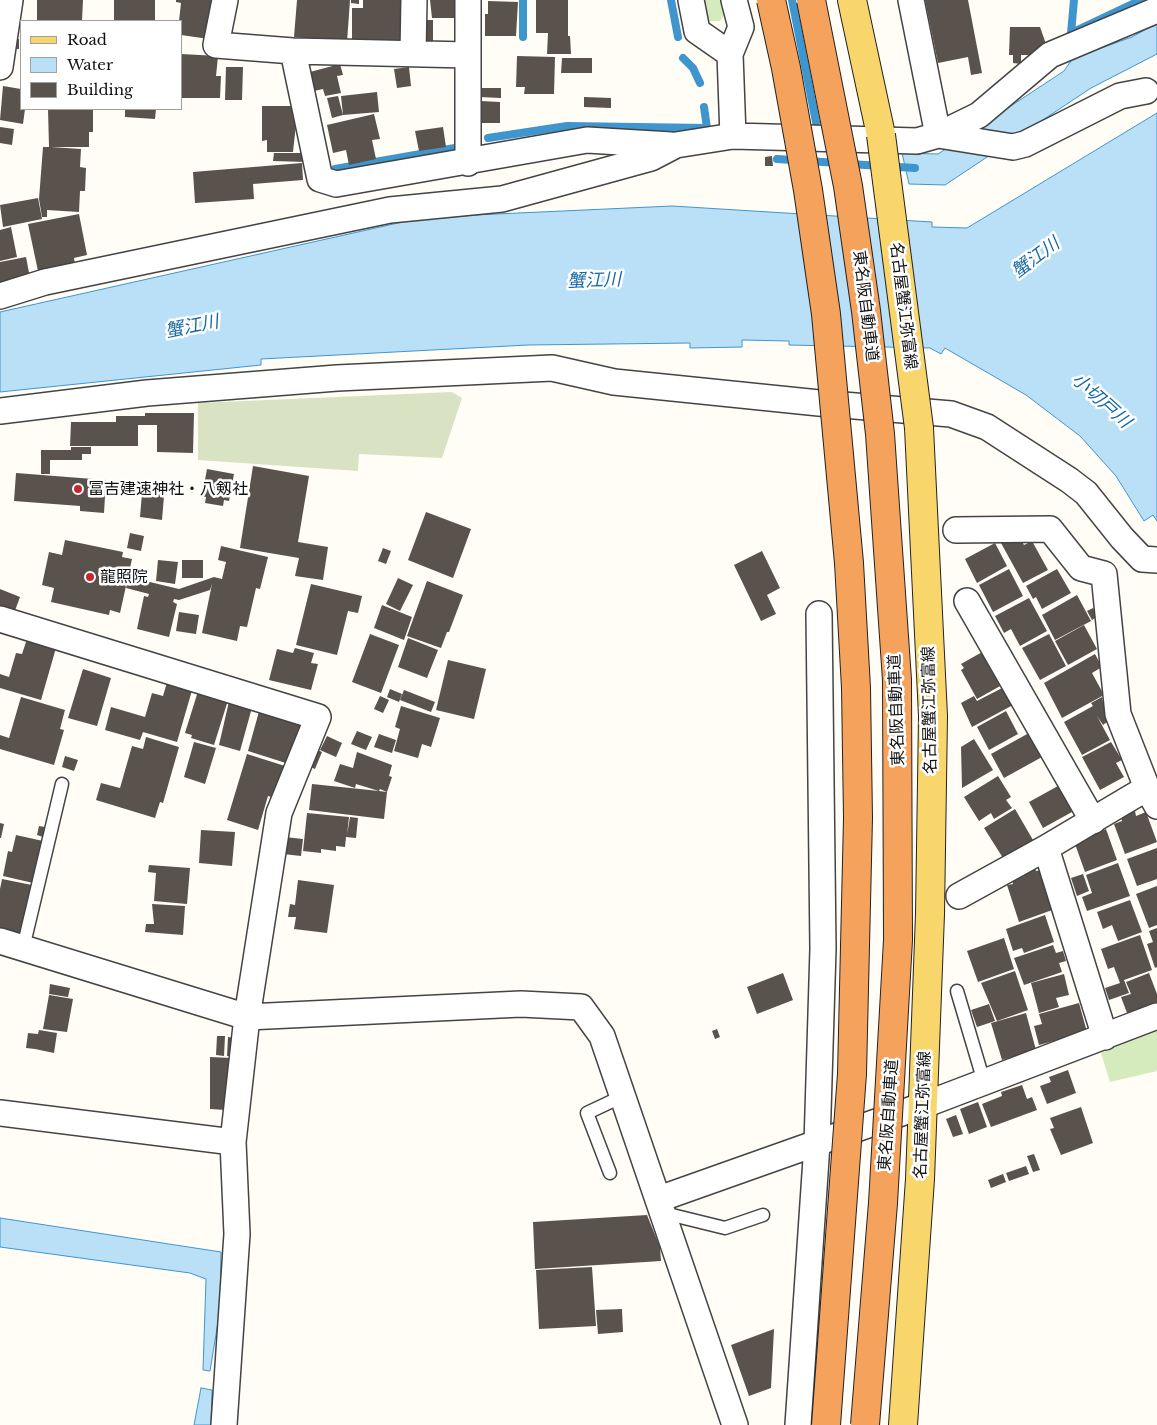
<!DOCTYPE html>
<html>
<head>
<meta charset="utf-8">
<style>
  body { margin:0 }
  #map { position:relative; width:1157px; height:1425px; overflow:hidden; background:#fffdf5; font-family:"Libre Baskerville",serif }
  canvas { display:block }
  .legend { position:absolute; left:20px; top:20px; width:162px; height:90px; box-sizing:border-box; background:#fff; border:1px solid #a0a0a0; margin:0; padding:6px 9px; list-style:none; font-size:15px; color:#111 }
  .legend li { display:flex; align-items:center; gap:10px; height:25px }
  .legend b { width:25px; border:1px solid #a0a0a0 }
</style>
</head>
<body>
<div id="map">
<canvas width="1157" height="1425"></canvas>
<ul class="legend">
<li><b style="height:6px;background:#f9d66b"></b>Road</li>
<li><b style="height:14px;background:#b9e0f7"></b>Water</li>
<li><b style="height:14px;background:#5a524d"></b>Building</li>
</ul>
</div>
<script>
const g = document.querySelector('canvas').getContext('2d');
g.lineJoin = 'round';
function fillPath(path, color) { g.fillStyle = color; g.fill(path, 'evenodd'); }
const poly = rows => new Path2D(rows.map(r => 'M' + r).join(''));
function stroke(path, color, width, dash) { g.strokeStyle = color; g.lineWidth = width; g.lineCap = dash ? 'butt' : 'round'; g.setLineDash(dash || []); g.stroke(path); }
function drawText(font, color, halo, rows, align = 'center') {
  g.font = font + ' "Libre Baskerville","Noto Sans JP",serif'; g.lineWidth = 5; g.setLineDash([]); g.textBaseline = 'middle'; g.strokeStyle = halo; g.fillStyle = color; for (const [text, x, y, turn = 0] of rows) {
    g.save(); g.translate(x, y); g.rotate((+turn || 0) * Math.PI / 180); g.textAlign = isNaN(turn) ? turn : align; if (halo) g.strokeText(text, 0, 0); g.fillText(text, 0, 0); g.restore();
  }
}
fillPath(poly([
  [699,0,724,0,724,15,720,21,707,21],
  [1157,1030,1157,1071,1110,1082,1101,1053]
]), '#d5ebbd');
fillPath(poly([
  [452,392,462,398,442,458,359,454,358,471,198,460,198,403]
]), '#d9e3c4');
const water = poly([
  [1157,23,1157,54,1091,88,945,185,909,184,902,153,938,154,1064,71,1073,58,1132,37,1157,23],
  [1157,113,1157,521,1153,515,1144,521,1116,476,1080,436,1026,395,945,348,941,354,930,348,789,345,789,341,742,340,742,347,690,348,690,343,528,345,261,359,261,365,0,392,0,312,407,221,475,215,672,206,932,222,932,227,967,228,1157,113],
  [0,1218,221,1252,220,1310,210,1371,203,1370,206,1279,190,1273,0,1247,0,1218],
  [201,1388,212,1390,211,1425,194,1425,201,1388]
]);
fillPath(water, '#b9e0f7');
stroke(water, '#3f96cf', 1);
stroke(poly([
  [523,0,523,37],
  [671,0,678,37],
  [792,0,816,122],
  [1071,33,1141,0],
  [1071,33,1074,0],
  [683,58,693,68,700,83],
  [488,138,567,126,707,128,704,107],
  [777,159,838,163],
  [849,164,915,168],
  [335,169,455,148]
]), '#3f96cf', 8);
fillPath(poly([
  [37,0,83,0,82,21,37,20],
  [114,0,155,0,155,21,114,21],
  [176,0,215,0,209,39,181,35,181,21,179,21,181,3,176,2],
  [297,0,350,0,347,42,294,37],
  [351,0,359,0,359,4,351,3],
  [363,0,406,0,406,45,352,44,352,8,363,8],
  [430,0,459,0,459,18,432,18],
  [536,0,568,0,568,36,570,36,571,54,547,54,548,33,536,33],
  [925,0,968,0,982,73,971,75,968,57,938,63],
  [488,1,518,2,516,36,485,36,485,14,488,14],
  [422,20,433,20,433,41,422,41],
  [1010,27,1040,27,1046,44,1031,55,1021,55,1021,64,1013,63,1013,55,1009,55],
  [10,39,19,39,19,49,9,49],
  [181,54,218,56,216,76,221,76,220,98,181,98],
  [517,56,555,57,554,94,524,94,525,87,516,87],
  [562,58,592,58,592,73,561,73],
  [340,64,343,75,337,76,341,93,325,96,323,89,314,91,310,72],
  [226,67,243,67,242,100,225,100],
  [409,67,411,86,397,88,394,69],
  [3,86,21,89,21,109,25,109,23,124,0,120],
  [479,88,501,88,501,98,479,97],
  [377,92,379,112,343,115,341,96],
  [338,96,343,115,332,118,327,98],
  [584,97,611,98,611,108,584,107],
  [481,101,500,102,500,123,481,123],
  [262,106,298,106,293,152,267,152,267,140,262,141],
  [48,109,93,109,93,132,89,132,89,147,51,147,81,149,80,167,86,168,85,191,80,191,79,212,47,210,47,217,42,217,39,199,43,147,49,147],
  [125,109,156,109,155,119,125,117],
  [374,114,380,139,372,140,376,159,349,165,346,150,333,153,327,125],
  [0,127,14,129,12,145,0,143],
  [443,127,446,147,419,151,415,131],
  [274,153,306,153,306,162,273,161],
  [772,156,773,166,765,166,765,157],
  [302,163,303,180,253,184,254,199,195,203,193,172],
  [38,198,42,219,3,227,0,205],
  [79,214,87,255,74,258,75,264,38,271,28,224],
  [11,227,17,257,0,261,0,230],
  [26,257,30,278,0,284,0,262],
  [145,413,194,413,193,453,157,452,157,425,138,425,138,446,70,446,71,422,116,422,116,416,145,416],
  [71,447,91,447,91,454,82,454,82,460,50,460,50,474,41,474,41,450,71,450],
  [253,466,309,476,298,542,328,547,323,580,295,576,299,558,240,548],
  [207,469,234,474,229,501,224,500,223,506,205,503,206,497,202,496],
  [16,473,106,480,104,513,80,511,80,506,14,501],
  [143,482,165,484,162,520,140,517],
  [426,512,471,529,453,578,408,560],
  [130,533,144,536,141,551,127,548],
  [1018,534,1024,545,1032,541,1048,570,1023,583,1001,543],
  [65,540,123,552,122,557,132,559,120,613,110,610,109,615,51,602,54,588,42,585,49,552,62,555],
  [995,543,1007,566,977,583,965,559],
  [221,546,268,557,260,589,256,588,247,627,240,626,237,641,202,633,212,584,210,590,179,600,174,599,173,602,177,604,169,637,137,629,144,596,148,597,149,594,126,588,129,577,179,589,214,577,222,579,226,562,218,560],
  [383,548,391,551,386,564,378,561],
  [762,551,780,588,767,595,776,614,761,621,734,565],
  [158,560,178,562,175,584,156,581],
  [182,560,203,560,203,578,182,578],
  [1009,569,1023,596,993,612,979,585],
  [1057,569,1071,593,1042,609,1036,597,1033,599,1026,586],
  [398,578,413,585,400,611,386,604],
  [427,581,463,595,449,632,447,632,441,648,407,636],
  [311,584,362,596,358,613,348,611,337,655,296,645],
  [0,589,20,597,13,616,0,611],
  [1077,595,1091,621,1055,640,1042,615],
  [1029,598,1047,631,1020,646,1011,629,1004,633,995,616],
  [382,605,412,617,404,640,374,628],
  [1093,608,1098,616,1092,620,1087,611],
  [179,612,199,615,196,634,176,631],
  [1084,625,1097,649,1068,665,1055,641],
  [370,634,399,645,381,693,352,682],
  [1049,634,1066,666,1040,680,1022,648],
  [408,638,438,650,427,678,398,667],
  [27,639,56,648,41,700,0,688,0,674,9,677,16,653,22,654],
  [295,648,314,653,311,663,318,664,311,690,269,680,277,649,293,653],
  [984,651,1002,685,977,699,961,670,964,668,961,664],
  [1095,654,1102,667,1092,673,1104,695,1062,718,1044,683],
  [448,660,486,669,474,719,436,710],
  [83,669,111,678,97,726,68,718],
  [168,679,193,687,177,742,143,732,140,740,105,730,111,707,145,717,152,693,163,696],
  [1004,687,1013,705,972,727,961,703,974,696,977,701],
  [199,688,229,697,214,745,191,738,192,735,185,733],
  [390,689,402,694,399,702,387,697],
  [404,690,435,702,431,712,400,700],
  [380,696,389,700,383,713,374,709],
  [21,697,65,710,60,729,64,730,54,765,0,749,0,735,9,738],
  [230,697,253,704,240,751,219,745],
  [1102,697,1107,722,1103,725,1097,716,1110,740,1082,755,1064,722,1093,706,1091,703],
  [401,706,440,718,431,747,422,744,418,758,394,751,400,729,395,727],
  [260,708,302,721,289,764,248,751],
  [1006,711,1018,734,989,750,977,727],
  [357,731,372,737,366,750,351,744],
  [1029,733,1042,757,1004,778,991,754],
  [379,734,396,740,392,753,374,747],
  [327,736,342,743,336,757,320,750],
  [146,737,179,747,163,803,160,802,155,818,96,800,101,783,120,788,132,746,143,749],
  [974,739,993,770,962,788,961,747],
  [194,742,216,748,205,784,184,777],
  [1111,742,1122,760,1116,763,1124,777,1100,790,1082,757],
  [313,748,322,752,315,769,306,765],
  [357,752,392,765,389,776,392,777,387,792,380,789,379,791,387,792,384,819,309,810,312,784,379,791,356,784,355,788,334,781,340,764,353,768],
  [247,754,285,766,275,798,268,796,258,830,227,820],
  [65,756,78,760,74,771,62,767],
  [998,776,1011,797,1006,800,1012,808,994,819,991,813,979,821,964,797],
  [1058,786,1072,812,1043,828,1029,802],
  [1015,809,1033,840,1003,858,984,828],
  [1135,811,1136,816,1146,812,1157,842,1125,854,1114,824,1122,821,1121,817],
  [307,813,349,817,347,835,350,817,358,818,356,838,346,837,345,847,336,846,336,851,321,849,321,853,303,851],
  [0,823,4,824,1,838,0,838],
  [39,826,45,827,43,837,37,835],
  [1106,829,1117,860,1085,872,1075,844],
  [201,830,235,832,232,866,199,863],
  [16,835,43,841,33,883,3,876,8,851,12,852],
  [285,837,303,839,301,856,283,854],
  [1157,848,1157,879,1137,886,1127,859],
  [1118,863,1130,896,1087,911,1082,897,1092,893,1086,875],
  [149,865,190,868,187,904,154,901,156,873,148,872],
  [1035,868,1036,871,1042,870,1055,909,1019,922,1007,885,1013,884,1012,880,1024,876,1023,873],
  [1083,874,1089,891,1077,896,1071,878],
  [2,879,32,885,21,935,0,930,0,889],
  [298,880,334,885,327,933,294,929,296,917,288,917,290,904,295,905],
  [1157,886,1157,925,1149,928,1136,894],
  [1130,900,1142,932,1118,941,1112,925,1103,929,1097,912],
  [152,904,185,906,183,935,145,932,146,924,154,924],
  [1045,915,1054,942,1024,953,1022,948,1013,951,1006,929],
  [1157,928,1157,967,1155,968,1147,944,1153,942,1149,931],
  [1140,935,1152,970,1124,980,1129,993,1109,1000,1105,988,1120,983,1114,967,1108,969,1101,949],
  [1004,938,1014,969,978,982,967,951],
  [1053,945,1056,953,1063,951,1066,961,1059,963,1062,972,1024,985,1014,958],
  [1015,971,1028,1010,997,1021,981,983],
  [783,973,793,1000,757,1014,747,987],
  [1149,973,1157,994,1157,1002,1127,1013,1121,997,1131,994,1126,982],
  [1064,974,1069,995,1056,998,1059,1007,1039,1013,1031,983],
  [50,984,70,988,68,997,49,994],
  [49,995,73,999,67,1032,43,1029],
  [1079,1003,1087,1032,1039,1045,1034,1026,1042,1024,1039,1014],
  [989,1004,995,1021,977,1027,971,1010],
  [1026,1013,1036,1050,1002,1060,991,1023],
  [717,1029,720,1037,715,1039,712,1031],
  [39,1030,57,1033,54,1053,35,1049,37,1036,35,1049,26,1048,28,1033,38,1034],
  [217,1036,225,1036,224,1056,216,1055],
  [228,1037,235,1038,233,1056,227,1056],
  [210,1057,232,1058,226,1110,210,1109],
  [1068,1070,1076,1093,1047,1104,1040,1086,1051,1082,1049,1077],
  [1022,1085,1027,1099,1032,1097,1037,1110,991,1127,982,1104,1002,1096,1001,1092],
  [978,1102,987,1127,969,1134,960,1109],
  [1081,1107,1093,1143,1061,1155,1050,1129,1054,1128,1050,1118],
  [956,1115,963,1134,953,1137,946,1119],
  [1034,1154,1040,1170,1033,1172,1027,1156],
  [1026,1166,1029,1174,1009,1181,1006,1173],
  [1003,1174,1006,1182,991,1188,988,1180],
  [647,1215,660,1247,661,1261,535,1269,533,1222],
  [592,1267,596,1326,539,1329,536,1270],
  [622,1309,623,1332,598,1334,596,1310],
  [774,1329,771,1388,749,1396,731,1345]
]), '#5a524d');
const service = poly([
  [23,948,62,784],
  [957,991,984,1082],
  [610,1173,587,1113,623,1096],
  [664,1213,725,1228,763,1215]
]);
const minor = poly([
  [225,0,216,45,293,51,468,55],
  [691,0,697,31,730,54],
  [911,0,938,135,1013,147,1025,144,1120,96,1146,91],
  [293,51,320,179,336,184,587,140,671,145],
  [413,53,414,0],
  [0,67,10,0],
  [733,136,730,54,741,27,734,0],
  [468,163,468,0],
  [0,296,45,282,390,210,502,199,651,158,676,145,733,136,917,141,938,135,979,115,1050,55,1157,10],
  [0,411,147,393,337,378,552,368,614,382,819,403,951,414,987,427,1069,480,1086,493,1122,538,1142,559,1157,560],
  [956,530,1050,529,1081,568,1104,574,1118,714,1147,788,1157,806],
  [967,601,1093,821],
  [0,619,318,717,279,813,247,1017,233,1142,237,1234,224,1425],
  [1046,848,1105,1037],
  [959,896,1046,848,1147,788],
  [0,941,247,1017,521,1004,581,1007,602,1036,735,1425],
  [0,1113,233,1142],
  [659,1199,924,1105,1157,1016],
  [798,1425,817,1144,823,949,819,614]
]);
const primary = poly([
  [852,0,881,135],
  [903,1425,920,1179,930,914,933,716,919,428]
]);
stroke(service, '#444', 15);
stroke(minor, '#444', 28);
stroke(primary, '#222', 30);
stroke(service, '#fff', 12);
stroke(minor, '#fff', 25);
stroke(primary, '#f9d66b', 28);
const primaryBridge = poly([
  [881,135,919,428]
]);
const motorwayBridge = poly([
  [771,0,786,68,808,190,826,314,849,563,856,688,858,818,852,1074,826,1425],
  [811,0,848,186,866,311,880,434,897,680,898,940,883,1203,865,1425]
]);
stroke(primaryBridge, '#222', 30, []);
stroke(motorwayBridge, '#222', 30, []);
stroke(primaryBridge, '#f9d66b', 28);
stroke(motorwayBridge, '#f5a25d', 28);
for (const [x, y, r, color] of [
  [78,489,5,"#c4262e"],
  [90,577,5,"#c4262e"]
]) { const dot = new Path2D(); dot.arc(x, y, r, 0, 2 * Math.PI); g.fillStyle = color; g.fill(dot); stroke(dot, '#fff', 2); }
drawText('16px', '#111', '#fff', [
  ["東名阪自動車道",865,306,83],
  ["名古屋蟹江弥富線",903,306,83],
  ["東名阪自動車道",897,710,-92],
  ["名古屋蟹江弥富線",930,710,-91],
  ["東名阪自動車道",889,1115,-86],
  ["名古屋蟹江弥富線",923,1115,-88]
]);
drawText('16px', '#111', '#fff', [
  ["冨吉建速神社・八剱社",88,489],
  ["龍照院",100,577]
], 'left');
drawText('italic 18px', '#1768a6', '#fff', [
  ["蟹江川",1036,258,-37],
  ["蟹江川",594,281,-2],
  ["蟹江川",192,327,-11],
  ["小切戸川",1101,401,42]
]);
</script>
</body>
</html>
